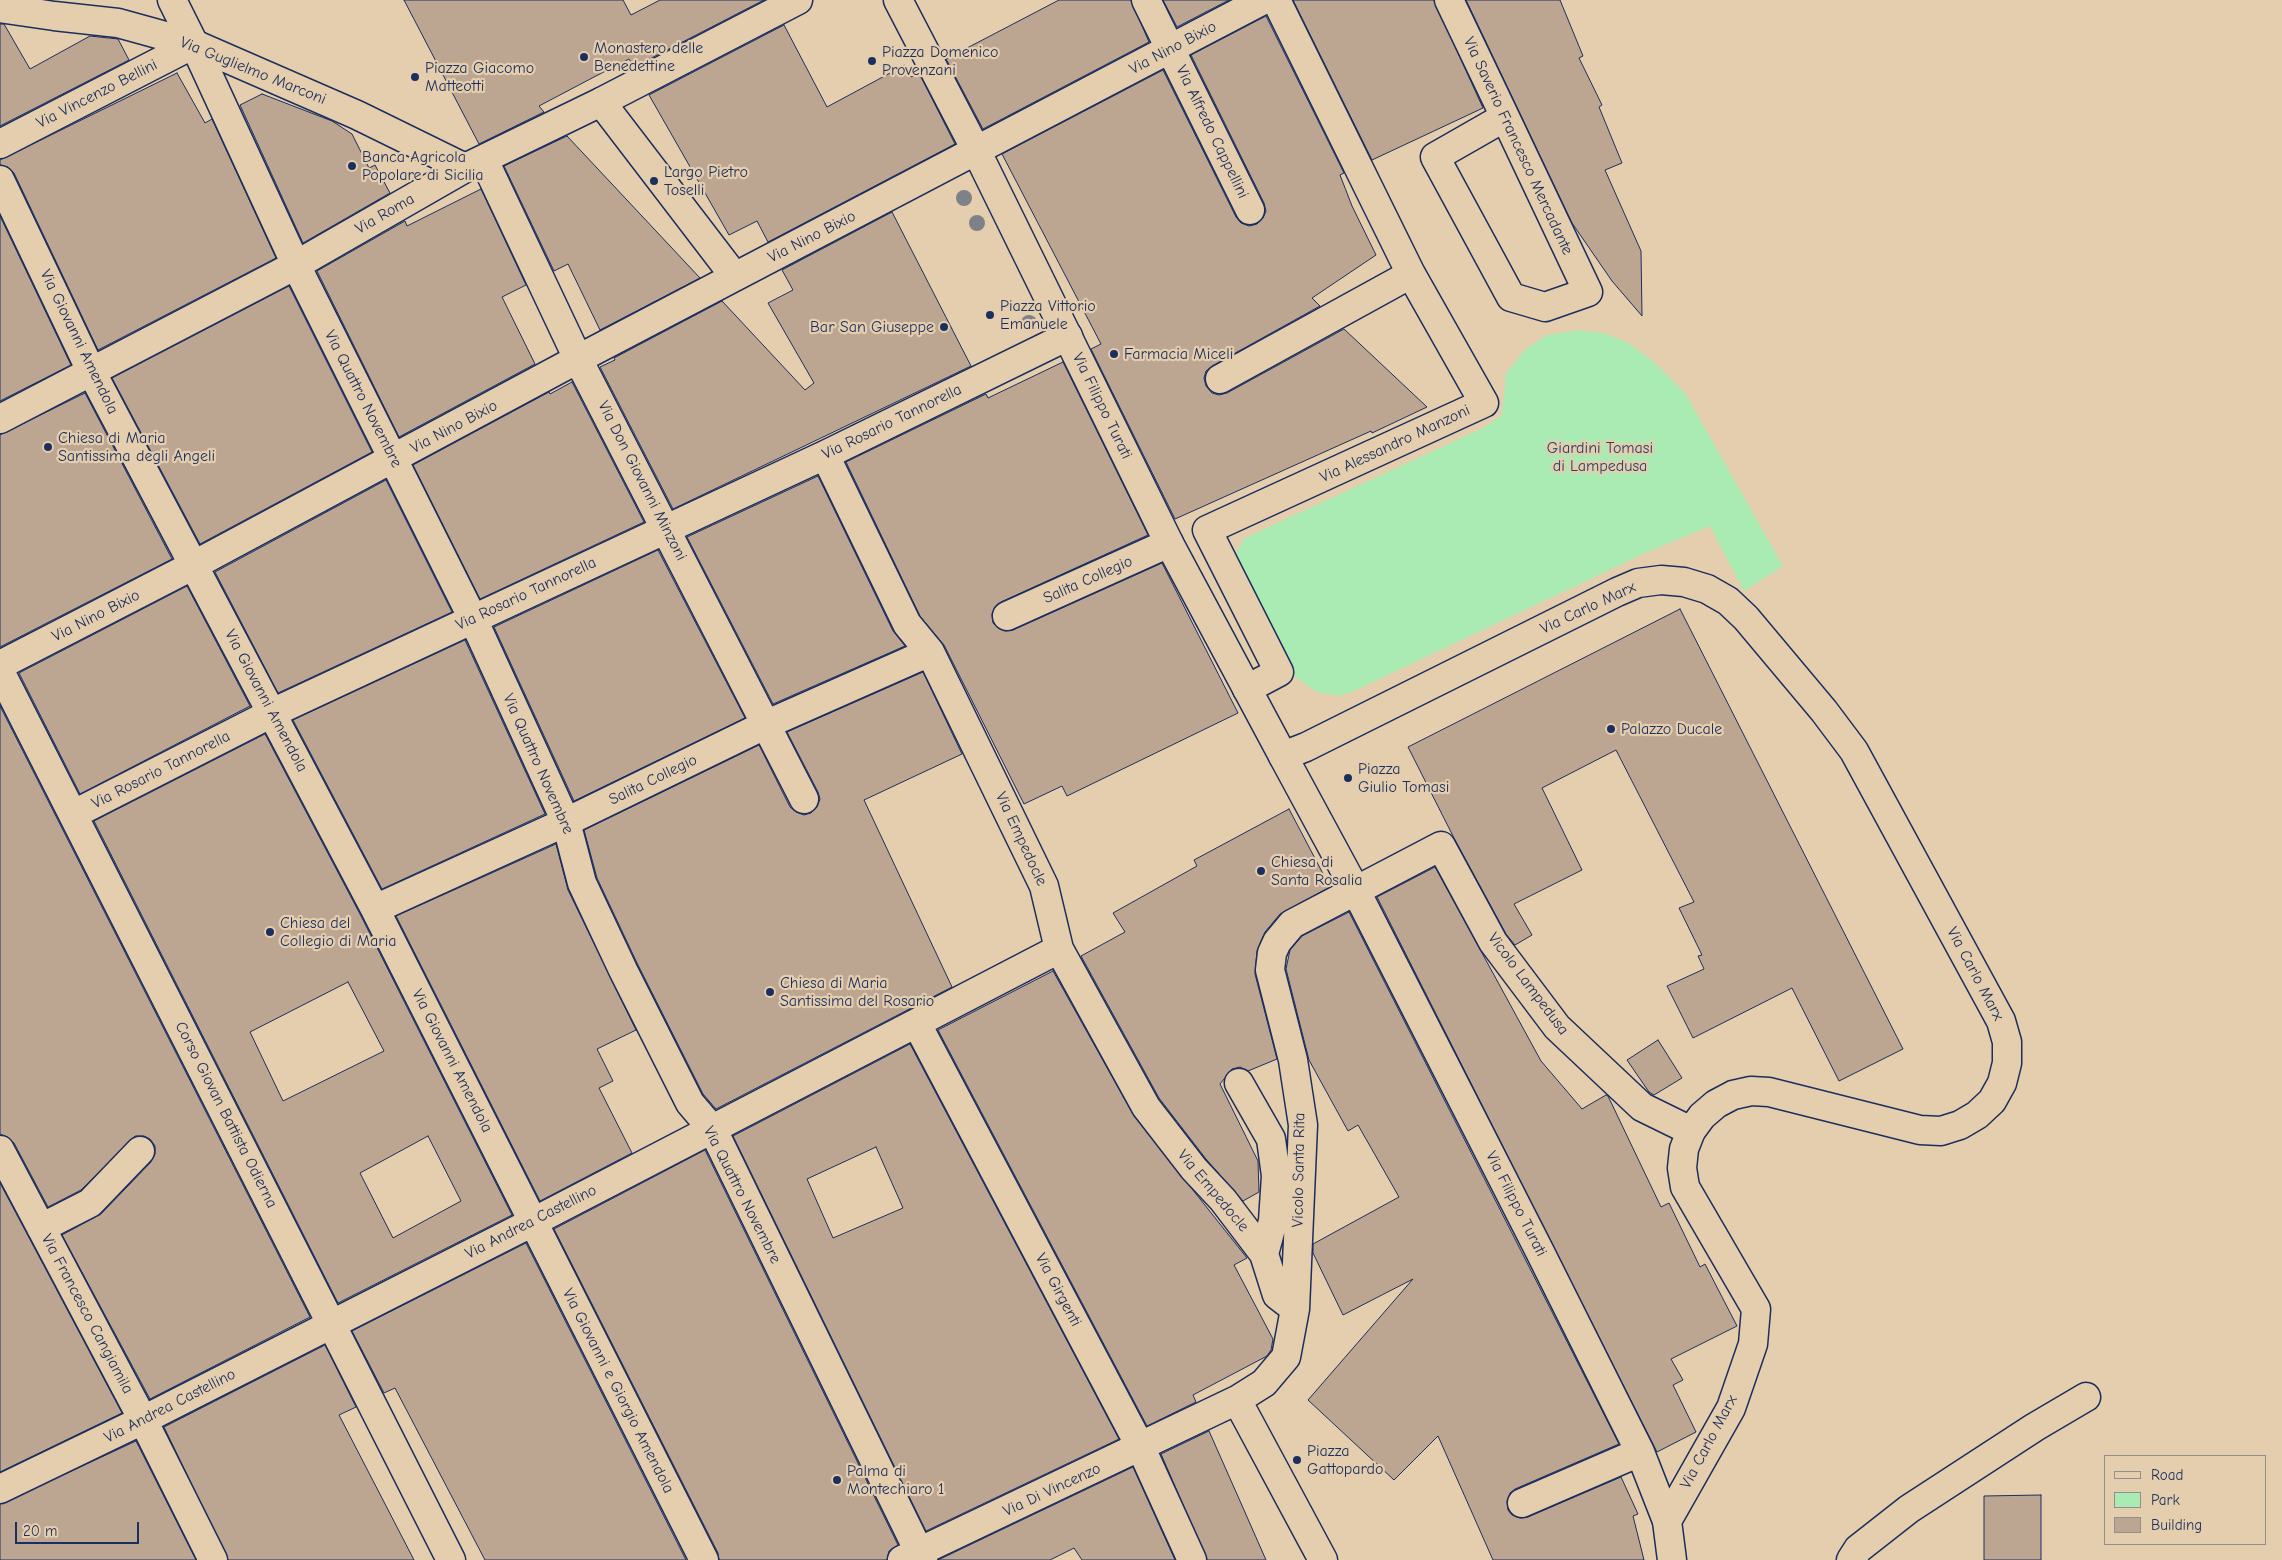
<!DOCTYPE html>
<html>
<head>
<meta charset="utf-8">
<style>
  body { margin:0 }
  #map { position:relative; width:2282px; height:1560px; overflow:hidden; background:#e5ceae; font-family:"Comic Neue",sans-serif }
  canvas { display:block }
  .legend { position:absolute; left:2104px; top:1455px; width:162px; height:90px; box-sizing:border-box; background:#e5ceae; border:1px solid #948e8e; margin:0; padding:6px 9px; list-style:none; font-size:15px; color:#1b2f5e }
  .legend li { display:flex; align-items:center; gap:10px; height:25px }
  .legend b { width:25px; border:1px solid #948e8e }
  .scale { position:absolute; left:15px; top:1522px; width:124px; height:22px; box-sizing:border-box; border:2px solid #1b2f5e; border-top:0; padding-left:6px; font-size:15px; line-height:18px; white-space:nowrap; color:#1b2f5e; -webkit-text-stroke:4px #e5ceae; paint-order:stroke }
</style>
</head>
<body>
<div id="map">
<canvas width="2282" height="1560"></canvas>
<ul class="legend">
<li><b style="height:6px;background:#e5ceae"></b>Road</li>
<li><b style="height:14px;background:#aaebb4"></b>Park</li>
<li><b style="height:14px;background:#bda691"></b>Building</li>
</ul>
<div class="scale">20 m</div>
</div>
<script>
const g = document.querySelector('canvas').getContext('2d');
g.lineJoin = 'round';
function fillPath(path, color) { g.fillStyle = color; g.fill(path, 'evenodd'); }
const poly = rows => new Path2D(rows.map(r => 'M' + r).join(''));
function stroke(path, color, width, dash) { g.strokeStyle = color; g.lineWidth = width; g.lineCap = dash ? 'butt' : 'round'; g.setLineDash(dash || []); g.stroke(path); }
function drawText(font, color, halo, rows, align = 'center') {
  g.font = font + ' "Comic Neue",sans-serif'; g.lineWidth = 4.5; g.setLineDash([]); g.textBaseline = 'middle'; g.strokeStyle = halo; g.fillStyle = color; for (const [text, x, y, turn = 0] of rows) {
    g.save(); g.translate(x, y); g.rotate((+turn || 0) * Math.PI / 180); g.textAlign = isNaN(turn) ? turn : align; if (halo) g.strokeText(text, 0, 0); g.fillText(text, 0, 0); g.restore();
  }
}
fillPath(poly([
  [1578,330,1607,334,1630,344,1655,363,1685,393,1783,566,1744,591,1710,526,1643,554,1356,690,1340,696,1317,692,1298,679,1281,657,1233,558,1245,538,1483,428,1502,415,1506,373,1526,349,1547,335]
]), '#aaebb4');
const building = poly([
  [404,0,623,0,631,15,660,0,764,0,634,67,629,59,594,77,539,106,544,112,479,144,404,0],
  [1059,0,1131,0,1149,42,983,129,946,59,1059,0],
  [1163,0,1229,0,1177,27,1163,0],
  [1293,0,1434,0,1483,108,1372,160,1293,0],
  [1466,0,1560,0,1583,56,1579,58,1602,105,1599,107,1622,163,1605,170,1641,251,1642,316,1612,281,1572,223,1466,0],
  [1266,16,1344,173,1340,175,1352,206,1376,255,1312,298,1320,306,1212,366,1206,371,1204,378,1206,386,1212,393,1219,395,1227,393,1344,329,1427,407,1372,433,1371,431,1175,519,1091,349,1101,344,1002,154,1163,70,1236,217,1241,223,1249,226,1257,224,1263,218,1266,211,1264,203,1191,55,1266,16],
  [0,24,4,24,30,69,90,36,118,39,129,60,0,126,0,24],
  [784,25,827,107,905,65,911,77,919,73,955,144,768,242,757,221,729,235,649,95,784,25],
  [177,73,205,123,212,119,276,258,98,350,14,173,8,167,0,165,0,160,177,73],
  [262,94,332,121,352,134,369,168,375,165,390,193,303,243,240,105,262,94],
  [567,136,700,278,600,330,568,264,554,271,504,166,567,136],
  [481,189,526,285,502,297,535,364,399,437,317,271,405,221,407,226,481,189],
  [892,212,971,366,673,509,600,367,615,360,614,358,722,301,805,390,814,383,768,303,793,290,782,270,892,212],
  [0,216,71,365,0,401,0,216],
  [289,286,372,452,200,544,112,378,289,286],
  [1063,362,1148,535,1001,602,995,607,992,614,993,623,998,628,1005,631,1013,630,1162,563,1238,713,1067,796,1062,786,1024,804,944,645,920,616,846,462,986,394,988,398,1063,362],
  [572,382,644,522,480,599,413,465,549,392,550,394,572,382],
  [85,393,172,559,0,647,0,435,85,393],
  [818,476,893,631,905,646,773,704,687,537,818,476],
  [386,480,452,612,278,693,215,572,386,480],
  [658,550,745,718,574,801,494,627,658,550],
  [187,586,250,706,80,794,19,673,187,586],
  [1680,609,1903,1049,1839,1081,1792,988,1693,1038,1667,986,1704,969,1698,956,1702,955,1679,908,1694,902,1616,750,1542,788,1582,870,1514,904,1532,935,1515,945,1506,934,1454,838,1408,747,1680,609],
  [465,640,545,814,382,889,293,720,465,640],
  [923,672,962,754,864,800,952,987,716,1109,703,1094,637,963,597,878,584,830,759,745,790,807,796,812,804,815,811,813,817,807,820,799,818,792,787,732,923,672],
  [0,706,310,1317,150,1399,62,1235,101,1214,151,1162,155,1154,155,1146,150,1139,144,1136,135,1136,81,1190,48,1207,14,1143,8,1137,0,1134,0,706],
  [265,734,361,916,512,1215,338,1303,94,821,265,734],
  [348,982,384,1051,283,1101,250,1032,348,982],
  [428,1136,461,1201,393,1238,360,1173,428,1136],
  [1289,809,1330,887,1280,914,1265,932,1257,951,1255,974,1277,1059,1248,1071,1240,1067,1232,1069,1220,1084,1258,1161,1259,1192,1243,1201,1206,1159,1159,1098,1081,956,1125,932,1113,913,1197,866,1194,860,1289,809],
  [556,844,568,890,636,1030,597,1049,613,1081,599,1088,632,1153,540,1201,396,916,556,844],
  [1435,867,1541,1061,1582,1109,1606,1095,1608,1096,1661,1207,1669,1203,1700,1267,1705,1264,1737,1326,1671,1359,1683,1380,1673,1385,1696,1432,1657,1452,1377,897,1435,867],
  [1349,912,1619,1444,1515,1489,1510,1493,1507,1501,1508,1510,1512,1515,1520,1518,1528,1517,1621,1477,1638,1514,1633,1516,1644,1560,1493,1560,1438,1436,1394,1480,1308,1400,1413,1279,1343,1315,1313,1253,1313,1244,1399,1197,1358,1125,1348,1131,1309,1060,1286,969,1290,950,1302,936,1349,912],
  [1053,971,1134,1116,1247,1258,1234,1265,1273,1339,1271,1350,1267,1356,1193,1395,1196,1402,1147,1426,938,1030,1053,971],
  [1658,1040,1682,1078,1654,1095,1649,1092,1627,1060,1658,1040],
  [910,1044,1119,1439,926,1531,733,1136,910,1044],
  [876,1147,903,1208,833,1238,807,1179,876,1147],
  [705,1150,898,1545,889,1551,887,1560,719,1560,718,1553,554,1229,705,1150],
  [0,1183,122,1413,0,1472,0,1183],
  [526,1243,686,1560,485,1560,395,1388,384,1393,352,1331,526,1243],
  [325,1345,356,1407,339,1415,414,1560,228,1560,164,1427,325,1345],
  [1209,1431,1240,1501,1266,1560,1207,1560,1161,1454,1209,1431],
  [136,1441,196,1560,0,1560,0,1504,136,1441],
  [1133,1467,1175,1560,1082,1560,1074,1548,1050,1560,938,1560,1133,1467],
  [2041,1495,2041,1560,1984,1560,1984,1496,2041,1495]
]);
fillPath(building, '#bda691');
stroke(building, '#1b2f5e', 1);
const minor = poly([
  [1146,0,1250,210],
  [1449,0,1505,117,1588,292,1545,307,1511,297,1435,157,1505,117],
  [0,8,54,16,118,23,194,44,357,115,465,168],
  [194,44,296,265,473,619,566,822,582,883,623,970,690,1103,713,1130,923,1560],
  [601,102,735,277],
  [0,144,194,44],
  [484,160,578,359,804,799],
  [0,180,91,371,375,909,704,1560],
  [1220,379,1411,274],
  [825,455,907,624,930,652,1044,886,1059,949,1146,1107,1194,1169,1223,1200,1264,1254,1277,1295,1295,1309],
  [1007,616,1169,543],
  [0,665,194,565,578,359,1263,0],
  [0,671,451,1560],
  [1247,689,1279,672,1207,530,1484,403,1411,274,1276,0],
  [1283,756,1356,891,1539,1250,1640,1452,1667,1521],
  [74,814,272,713,825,455,1068,336],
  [375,909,566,822,765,725,930,652],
  [917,1024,1141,1448,1192,1560],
  [1239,1083,1271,1139,1276,1176,1273,1221,1264,1254],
  [0,1150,143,1420,213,1560],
  [41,1228,90,1203,140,1151],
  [1237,1400,1323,1560],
  [0,1489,143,1420,533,1222,1059,949],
  [1522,1503,1640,1452],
  [902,1560,1237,1400,1264,1383,1286,1357,1295,1309,1303,1125,1293,1060,1270,970,1272,953,1277,942,1292,924,1441,846,1493,942,1557,1027,1642,1107,1691,1131],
  [1851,1560,1858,1549,1909,1509,2035,1427,2086,1397]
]);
const major = poly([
  [172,0,194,44],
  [898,0,977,152,1169,543,1283,756,1306,747,1617,592,1638,583,1661,580,1684,582,1707,589,1728,601,1746,618,1824,711,1854,751,2001,1021,2007,1042,2007,1063,2002,1083,1992,1101,1977,1115,1960,1125,1941,1131,1920,1130,1769,1092,1751,1091,1733,1095,1716,1104,1702,1116,1691,1131,1684,1149,1682,1168,1685,1187,1756,1309,1753,1344,1731,1408,1667,1521,1672,1560],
  [0,419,296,265,465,168,601,102,798,0]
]);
stroke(minor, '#1b2f5e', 31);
stroke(major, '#1b2f5e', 31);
stroke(minor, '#e5ceae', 28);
stroke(major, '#e5ceae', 28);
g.fillStyle = '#7e8187';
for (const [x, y] of [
  [964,198],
  [977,223],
  [1029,323]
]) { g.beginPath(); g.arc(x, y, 8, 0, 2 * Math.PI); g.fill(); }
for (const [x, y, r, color] of [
  [584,57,5,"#1b2f5e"],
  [872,61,5,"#1b2f5e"],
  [415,77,5,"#1b2f5e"],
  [352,166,5,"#1b2f5e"],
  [654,181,5,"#1b2f5e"],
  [990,315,5,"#1b2f5e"],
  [944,327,5,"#1b2f5e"],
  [1114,354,5,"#1b2f5e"],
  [48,447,5,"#1b2f5e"],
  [1611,729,5,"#1b2f5e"],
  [1348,778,5,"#1b2f5e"],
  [1261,871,5,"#1b2f5e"],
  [270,932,5,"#1b2f5e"],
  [770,992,5,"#1b2f5e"],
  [1297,1460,5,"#1b2f5e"],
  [837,1480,5,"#1b2f5e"]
]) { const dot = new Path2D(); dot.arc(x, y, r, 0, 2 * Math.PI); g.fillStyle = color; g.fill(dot); stroke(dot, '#e5ceae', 2); }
drawText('16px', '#1b2f5e', '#e5ceae', [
  ["Monastero delle",594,48],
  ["Benedettine",594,66],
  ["Piazza Domenico",882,52],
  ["Provenzani",882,70],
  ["Piazza Giacomo",425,68],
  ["Matteotti",425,86],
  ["Banca Agricola",362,157],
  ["Popolare di Sicilia",362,175],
  ["Largo Pietro",664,172],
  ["Toselli",664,190],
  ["Piazza Vittorio",1000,306],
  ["Emanuele",1000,324],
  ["Bar San Giuseppe",934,327,"right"],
  ["Farmacia Miceli",1124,354],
  ["Chiesa di Maria",58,438],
  ["Santissima degli Angeli",58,456],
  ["Palazzo Ducale",1621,729],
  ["Piazza",1358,769],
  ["Giulio Tomasi",1358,787],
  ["Chiesa di",1271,862],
  ["Santa Rosalia",1271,880],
  ["Chiesa del",280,923],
  ["Collegio di Maria",280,941],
  ["Chiesa di Maria",780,983],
  ["Santissima del Rosario",780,1001],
  ["Piazza",1307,1451],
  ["Gattopardo",1307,1469],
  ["Palma di",847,1471],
  ["Montechiaro 1",847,1489]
], 'left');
drawText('16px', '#1b2f5e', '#e5ceae', [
  ["Via Nino Bixio",1173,48,-28],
  ["Via Guglielmo Marconi",253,71,22],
  ["Via Vincenzo Bellini",97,94,-27],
  ["Via Alfredo Cappellini",1212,132,64],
  ["Via Saverio Francesco Mercadante",1518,146,65],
  ["Via Roma",385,214,-30],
  ["Via Nino Bixio",812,237,-27],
  ["Via Giovanni Amendola",79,342,64],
  ["Via Quattro Novembre",363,399,63],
  ["Via Filippo Turati",1102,406,64],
  ["Via Rosario Tannorella",892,422,-26],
  ["Via Nino Bixio",454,427,-28],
  ["Via Alessandro Manzoni",1395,444,-25],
  ["Via Don Giovanni Minzoni",642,481,63],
  ["Salita Collegio",1088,580,-24],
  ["Via Rosario Tannorella",526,594,-25],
  ["Via Carlo Marx",1588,608,-25],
  ["Via Nino Bixio",96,616,-27],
  ["Via Giovanni Amendola",266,701,62],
  ["Via Quattro Novembre",538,764,66],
  ["Via Rosario Tannorella",161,770,-27],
  ["Salita Collegio",653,780,-26],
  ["Via Empedocle",1021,839,65],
  ["Via Carlo Marx",1975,974,62],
  ["Vicolo Lampedusa",1528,984,53],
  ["Via Giovanni Amendola",452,1061,63],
  ["Corso Giovan Battista Odierna",226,1115,63],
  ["Vicolo Santa Rita",1299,1170,-89],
  ["Via Empedocle",1213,1191,50],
  ["Via Quattro Novembre",742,1195,63],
  ["Via Filippo Turati",1516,1204,63],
  ["Via Andrea Castellino",531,1222,-27],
  ["Via Girgenti",1058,1290,62],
  ["Via Francesco Cangiamila",87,1314,62],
  ["Via Giovanni e Giorgio Amendola",618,1391,63],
  ["Via Andrea Castellino",170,1406,-27],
  ["Via Carlo Marx",1709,1442,-62],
  ["Via Di Vincenzo",1052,1490,-25]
]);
drawText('16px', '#294267', '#e5ceae', [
  ["Giardini Tomasi",1600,448],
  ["di Lampedusa",1600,466]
]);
</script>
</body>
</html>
